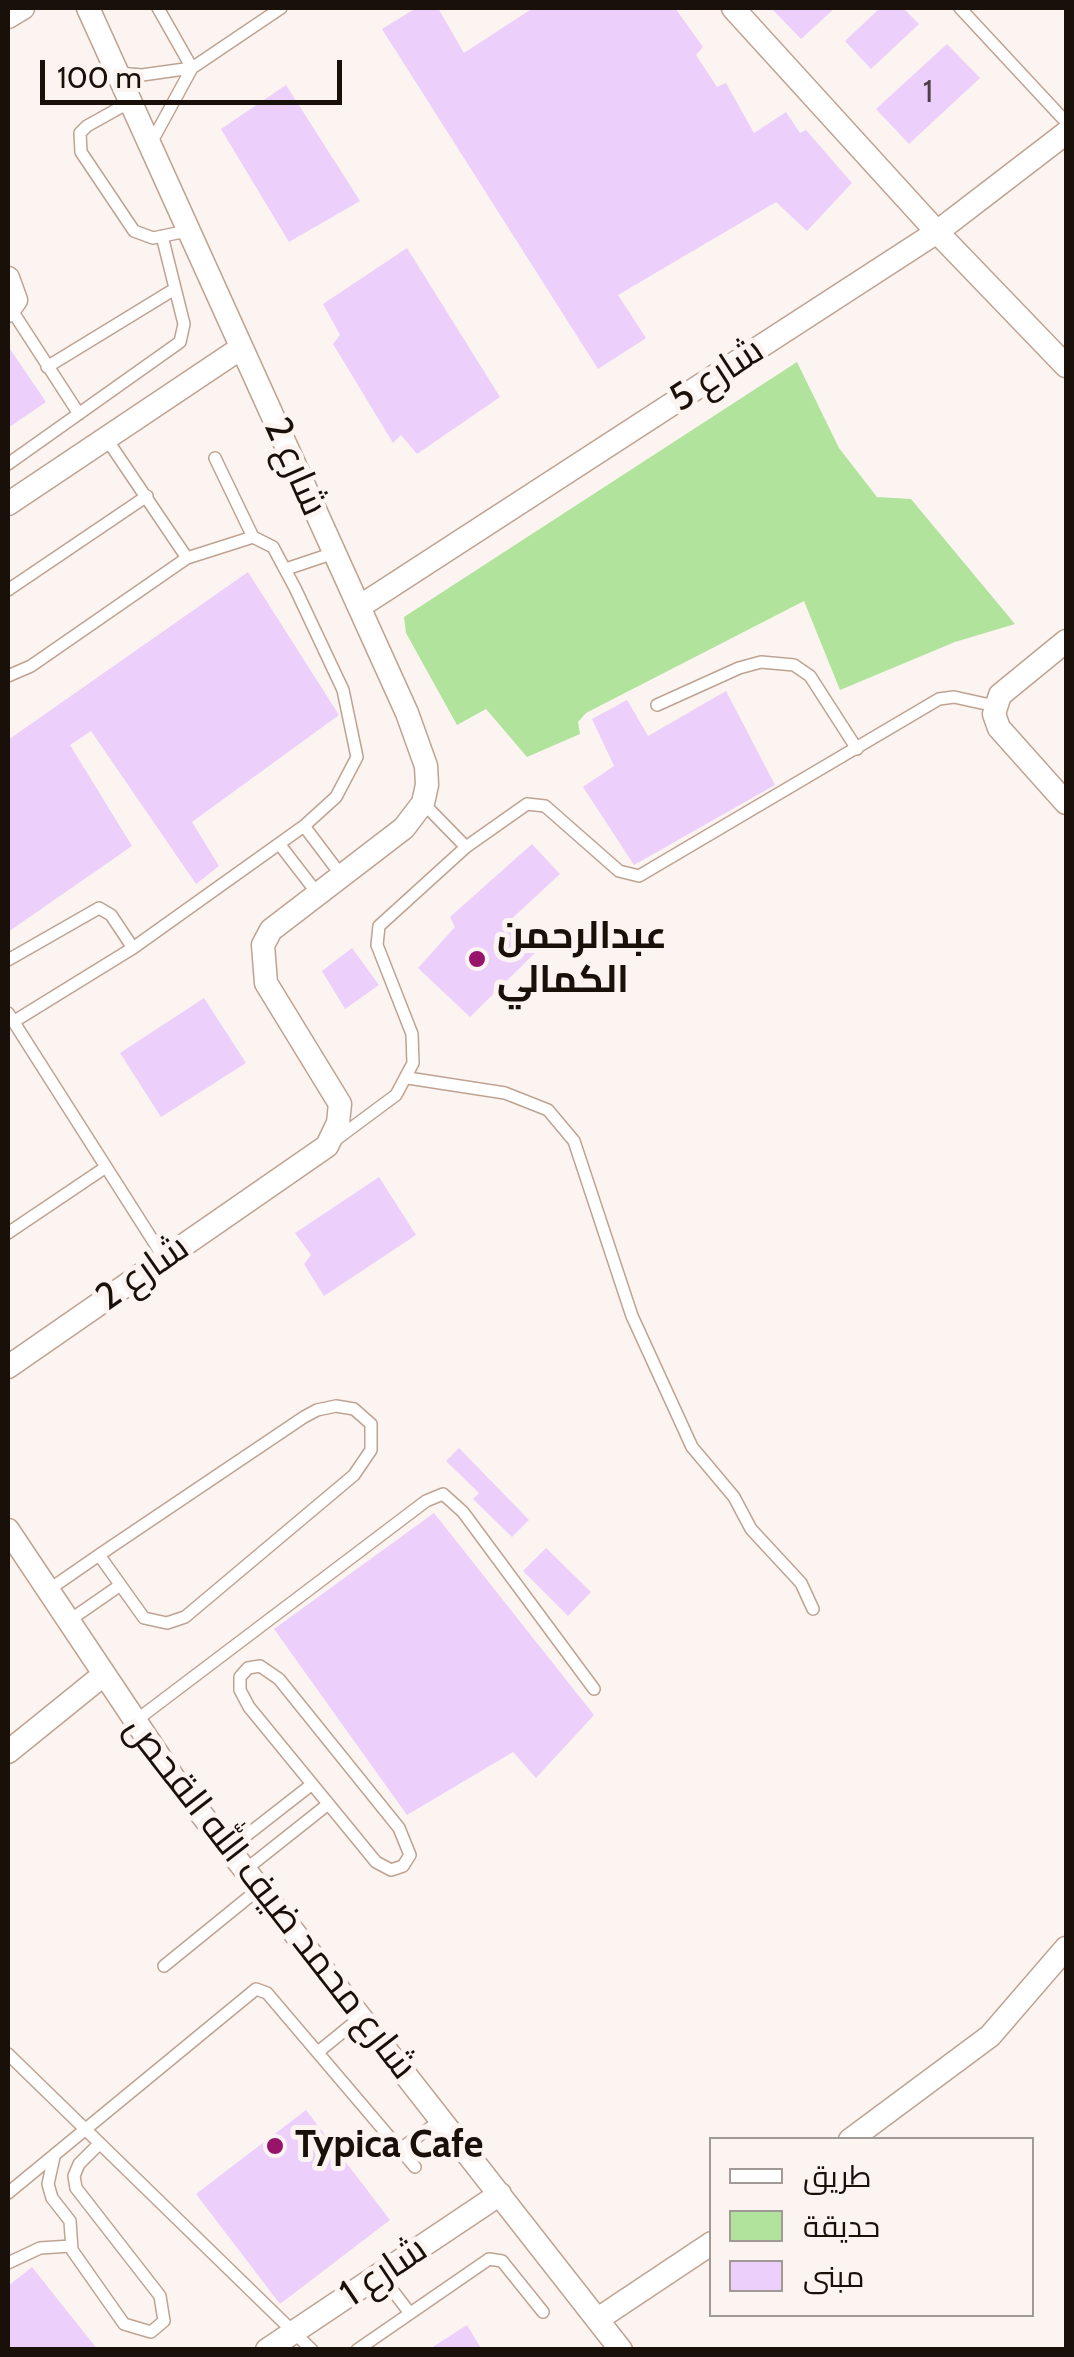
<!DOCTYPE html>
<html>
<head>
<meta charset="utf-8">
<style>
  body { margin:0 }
  #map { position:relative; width:1074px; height:2357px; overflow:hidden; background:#fbf4f1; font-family:Cabin,Cairo,sans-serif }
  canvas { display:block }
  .frame { position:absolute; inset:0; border:10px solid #1a100a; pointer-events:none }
  .legend { position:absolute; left:709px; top:2137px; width:325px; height:180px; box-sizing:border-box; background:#fbf4f1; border:2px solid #a19995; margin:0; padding:12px 18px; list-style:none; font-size:30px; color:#1a100a }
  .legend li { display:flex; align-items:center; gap:20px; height:50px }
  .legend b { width:50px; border:2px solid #a19995 }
  .scale { position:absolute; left:40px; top:60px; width:302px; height:45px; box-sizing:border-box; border:5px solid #1a100a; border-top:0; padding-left:12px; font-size:30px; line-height:35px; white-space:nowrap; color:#1a100a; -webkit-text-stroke:8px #fbf4f1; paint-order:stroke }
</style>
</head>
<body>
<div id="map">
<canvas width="1074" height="2357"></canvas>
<div class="frame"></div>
<ul class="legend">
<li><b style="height:12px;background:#fff"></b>طريق</li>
<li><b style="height:28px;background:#b1e39c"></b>حديقة</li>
<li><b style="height:28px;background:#eccffa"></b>مبنى</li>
</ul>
<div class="scale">100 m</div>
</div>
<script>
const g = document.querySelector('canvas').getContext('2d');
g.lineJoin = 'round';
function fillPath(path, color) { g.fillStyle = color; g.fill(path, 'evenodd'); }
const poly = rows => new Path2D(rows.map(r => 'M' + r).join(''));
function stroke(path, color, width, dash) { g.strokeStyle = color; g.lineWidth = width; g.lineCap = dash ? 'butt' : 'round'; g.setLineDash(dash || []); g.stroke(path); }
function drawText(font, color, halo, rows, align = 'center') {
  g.font = font + ' Cabin,Cairo,sans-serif'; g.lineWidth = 10; g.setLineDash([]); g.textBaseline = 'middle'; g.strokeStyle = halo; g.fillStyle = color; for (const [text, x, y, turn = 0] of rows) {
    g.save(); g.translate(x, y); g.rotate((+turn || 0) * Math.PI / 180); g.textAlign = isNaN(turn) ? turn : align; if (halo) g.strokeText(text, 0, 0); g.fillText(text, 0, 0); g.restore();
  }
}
fillPath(poly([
  [797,362,839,448,877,497,911,499,1015,624,955,642,840,690,804,601,586,713,578,722,580,734,527,757,486,709,457,725,406,633,404,617]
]), '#b1e39c');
fillPath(poly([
  [416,8,438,8,464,53,533,8,675,8,703,47,696,55,717,87,726,83,754,133,786,112,800,133,806,130,852,183,807,231,776,202,618,295,646,338,598,369,382,29],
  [771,8,835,8,801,39],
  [880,8,903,8,919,24,871,69,845,41],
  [947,44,980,78,909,144,876,109],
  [286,85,360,201,289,242,221,129],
  [407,248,500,397,417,454,401,435,393,443,333,344,340,335,323,304],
  [8,346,46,402,8,428],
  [248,572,339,715,192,822,219,866,196,884,91,731,70,745,132,846,8,932,8,740],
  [726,691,775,785,634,865,583,787,614,766,592,719,627,700,648,736],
  [532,844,560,874,506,924,537,951,470,1017,418,968,455,927,450,917],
  [352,948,379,985,345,1009,322,971],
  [204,998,246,1063,161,1117,120,1053],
  [379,1177,416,1235,324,1296,304,1264,311,1255,295,1233],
  [459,1448,529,1520,512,1537,473,1499,479,1493,446,1461],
  [434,1513,594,1715,536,1778,513,1752,407,1815,274,1629],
  [546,1548,591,1592,568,1616,523,1571],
  [306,2110,390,2220,280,2304,196,2194],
  [32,2267,98,2350,8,2350,8,2286],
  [467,2325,482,2350,428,2350]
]), '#eccffa');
const service = poly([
  [158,8,192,68],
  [960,8,1066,122],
  [117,73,142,75,192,68,281,8],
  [130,102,87,126,80,133,81,152,134,231,153,238,187,231],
  [151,143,192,68],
  [11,309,79,414],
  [47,367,173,290],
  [106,438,187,558],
  [215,458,253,537],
  [8,464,180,342,184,324,162,236],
  [286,569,334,553],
  [8,590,147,496],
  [8,676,31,666,187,558,253,537,273,547,295,588,343,690,357,757,336,797,304,826,133,948,13,1022],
  [657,705,739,668,761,662,794,665,810,676,857,749],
  [423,803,466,847],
  [304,826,341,875],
  [280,845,317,893],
  [8,960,99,908,111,915,133,948],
  [8,1013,164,1258],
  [408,1078,505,1093,548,1110,574,1141,632,1316,692,1447,734,1497,751,1529,801,1583,813,1609],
  [334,1141,396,1095,413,1063,412,1034,377,945,379,926,466,847,527,804,545,806,619,871,639,876,939,699,954,697,995,706],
  [8,1233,106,1167],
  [47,1591,99,1555,304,1417,317,1410,336,1406,354,1409,371,1424,371,1450,354,1475,185,1617,167,1623,144,1618,99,1555],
  [67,1622,119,1586],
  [260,1666,279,1679,399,1828,410,1855,403,1866,391,1870,376,1862,249,1707,240,1690,240,1677,248,1668,260,1666],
  [134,1722,426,1501,443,1494,463,1512,594,1689],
  [229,1849,311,1785],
  [245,1870,327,1805],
  [164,1966,260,1888],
  [318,2052,361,2017],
  [8,2054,312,2350],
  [400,2149,441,2120],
  [54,2157,48,2184,52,2198,70,2221,72,2250,124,2324,151,2332,164,2321,160,2296,76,2188,74,2176,79,2164,99,2144],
  [8,2193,256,1989,267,1993,415,2167],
  [8,2263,40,2248,71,2246],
  [380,2274,409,2312],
  [357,2350,489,2259,502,2261,543,2312]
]);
const minor = poly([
  [733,8,937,232,1066,366],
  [8,17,23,8],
  [8,278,16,300,8,311],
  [8,504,241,348],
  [359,607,937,232,1066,133],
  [1066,641,1000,695,994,714,999,728,1066,803],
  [8,1367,327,1146,338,1123,340,1104,266,983,263,945,271,930,404,828,423,803,427,785,426,766,407,713,88,8],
  [8,1530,177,1783,621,2350],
  [8,1752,102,1676],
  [850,2140,990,2036,1066,1948],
  [598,2319,712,2243],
  [267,2350,500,2194]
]);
stroke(service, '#bfa392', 14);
stroke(minor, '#bfa392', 25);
stroke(service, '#fff', 11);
stroke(minor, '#fff', 22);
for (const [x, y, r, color] of [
  [477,959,10,"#98146a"],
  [275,2146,10,"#98146a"]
]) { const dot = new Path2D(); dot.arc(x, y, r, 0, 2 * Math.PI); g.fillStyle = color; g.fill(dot); stroke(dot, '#fbf4f1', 4); }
drawText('32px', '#4e4046', null, [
  ["1",928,93]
]);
drawText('38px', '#1a100a', '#fbf4f1', [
  ["شارع 5",717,375,-33],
  ["شارع 2",295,467,66],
  ["شارع 2",143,1273,-35],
  ["شارع محمد ضيف الله القحص",270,1898,52],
  ["شارع 1",384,2272,-34]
]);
drawText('bold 38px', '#1a100a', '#fbf4f1', [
  ["عبدالرحمن",497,937],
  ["الكمالي",497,981],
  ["Typica Cafe",295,2146]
], 'left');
</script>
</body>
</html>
